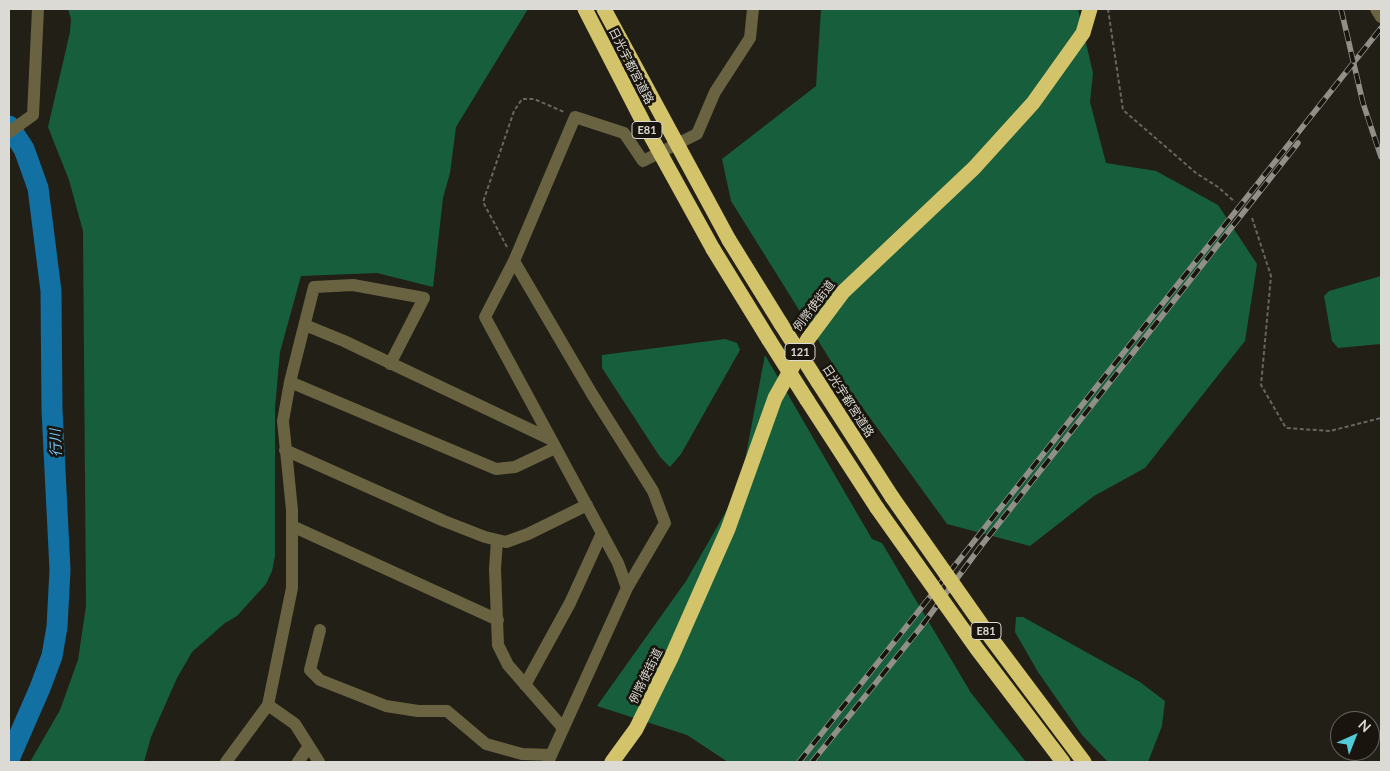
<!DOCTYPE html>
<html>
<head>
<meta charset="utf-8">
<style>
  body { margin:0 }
  #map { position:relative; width:1390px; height:771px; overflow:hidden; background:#221f17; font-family:Lato,sans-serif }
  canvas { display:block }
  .frame { position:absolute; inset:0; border:10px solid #dcdad5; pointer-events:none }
  .north { position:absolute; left:1330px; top:711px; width:50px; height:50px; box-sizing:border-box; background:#19150e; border:1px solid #67645e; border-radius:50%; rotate:44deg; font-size:14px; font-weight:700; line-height:20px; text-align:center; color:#dcdad5 }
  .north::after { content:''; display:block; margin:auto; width:18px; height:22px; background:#52cbd9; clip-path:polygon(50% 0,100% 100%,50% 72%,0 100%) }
</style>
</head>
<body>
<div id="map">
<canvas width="1390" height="771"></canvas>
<div class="frame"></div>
<div class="north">N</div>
</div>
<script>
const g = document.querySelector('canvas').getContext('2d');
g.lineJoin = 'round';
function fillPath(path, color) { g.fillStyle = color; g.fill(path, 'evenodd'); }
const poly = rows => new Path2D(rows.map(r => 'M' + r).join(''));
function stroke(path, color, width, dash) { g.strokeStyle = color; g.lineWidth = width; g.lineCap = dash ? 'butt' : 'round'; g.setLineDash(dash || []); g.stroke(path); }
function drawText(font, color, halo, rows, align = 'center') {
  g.font = font + ' Lato,"Noto Sans JP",sans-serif'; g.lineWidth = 5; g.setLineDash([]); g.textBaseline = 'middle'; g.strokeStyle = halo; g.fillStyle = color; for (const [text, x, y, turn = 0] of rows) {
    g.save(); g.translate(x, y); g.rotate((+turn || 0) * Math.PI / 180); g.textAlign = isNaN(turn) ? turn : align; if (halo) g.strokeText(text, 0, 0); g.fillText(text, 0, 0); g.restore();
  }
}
fillPath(poly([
  [68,9,528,9,456,127,450,173,443,198,433,287,377,273,301,276,280,352,275,408,275,556,272,571,266,584,237,616,225,623,192,652,177,678,151,737,144,762,30,762,60,710,78,660,86,606,83,231,69,180,48,127,70,32,71,19],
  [821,9,1078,9,1093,73,1090,102,1106,163,1156,171,1218,205,1257,264,1245,341,1145,468,1094,496,1030,546,947,524,844,382,731,201,722,159,816,86],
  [1381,276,1381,344,1338,348,1332,341,1324,296,1329,291],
  [725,339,737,343,740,350,681,454,670,467,660,457,602,368,602,355],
  [765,355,872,539,882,543,971,693,1026,762,728,762,687,735,597,706,686,581,728,508,736,507],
  [1016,617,1023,617,1140,682,1165,701,1162,726,1148,762,1108,762,1082,735,1038,672,1015,632]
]), '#175e3c');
stroke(poly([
  [9,126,24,149,38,188,51,291,52,410,60,570,57,627,52,656,40,688,9,759]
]), '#1370a2', 21);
stroke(poly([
  [1108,9,1123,110,1196,173,1218,187,1235,202],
  [1252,218,1271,276,1261,385,1286,428,1330,431,1381,418],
  [507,247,483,202,514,111,522,99,534,99,564,112]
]), '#68665f', 2, [4, 2.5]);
stroke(poly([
  [1376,9,1381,17],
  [9,132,33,115,38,9],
  [514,261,592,394,653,491,665,523,627,588],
  [305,325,344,341,550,439],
  [290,382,496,469,515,467,555,448],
  [285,450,444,521,485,537,506,542,528,534,587,505],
  [292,526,498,620],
  [497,540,495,569,498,645,508,665,563,728],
  [320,630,310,670,320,680,386,706,418,711,447,711,486,744,522,754,551,755],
  [525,685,570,603,602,533],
  [268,705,295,724,319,762],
  [226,762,268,705,292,588,292,510,283,421,290,382,314,287,353,285,424,298,390,364],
  [298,762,309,746],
  [548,762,627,588,618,563,485,317,514,261,575,117,624,133,643,161,697,134,715,92,750,38,753,9]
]), '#696341', 12);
stroke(poly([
  [729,240,781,324],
  [713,249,769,340],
  [818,382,892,497],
  [807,400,877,508],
  [612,762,636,729,671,658,728,529,775,398,808,339,843,292,974,168,1033,103,1083,33,1090,9]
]), '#d3c36a', 15);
const rail = poly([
  [1341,9,1363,103,1381,157],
  [799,762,1381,28],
  [812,762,921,627,981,546,1298,143]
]);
stroke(rail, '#928f89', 5.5);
stroke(rail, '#19150e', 4, [11]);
stroke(poly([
  [585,9,643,122,713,249],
  [604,9,729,240],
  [781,324,818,382],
  [769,340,807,400],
  [892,497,991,638,1084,762],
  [877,508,977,649,1063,762]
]), '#d3c36a', 15);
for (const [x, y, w] of [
  [647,130,30],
  [800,352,30],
  [986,631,30]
]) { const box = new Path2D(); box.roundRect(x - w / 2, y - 8.5, w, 17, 4); g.fillStyle = '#19150e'; g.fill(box); stroke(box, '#dcdad5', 1); }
drawText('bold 11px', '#dcdad5', null, [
  ["E81",647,130],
  ["121",800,352],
  ["E81",986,631]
]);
drawText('12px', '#dcdad5', '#19150e', [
  ["日光宇都宮道路",631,66,63],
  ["例幣使街道",814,306,-53],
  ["日光宇都宮道路",848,401,57],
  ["例幣使街道",646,676,-64]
]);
drawText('italic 14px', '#74c8ff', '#19150e', [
  ["行川",56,443,-92]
]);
</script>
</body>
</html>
